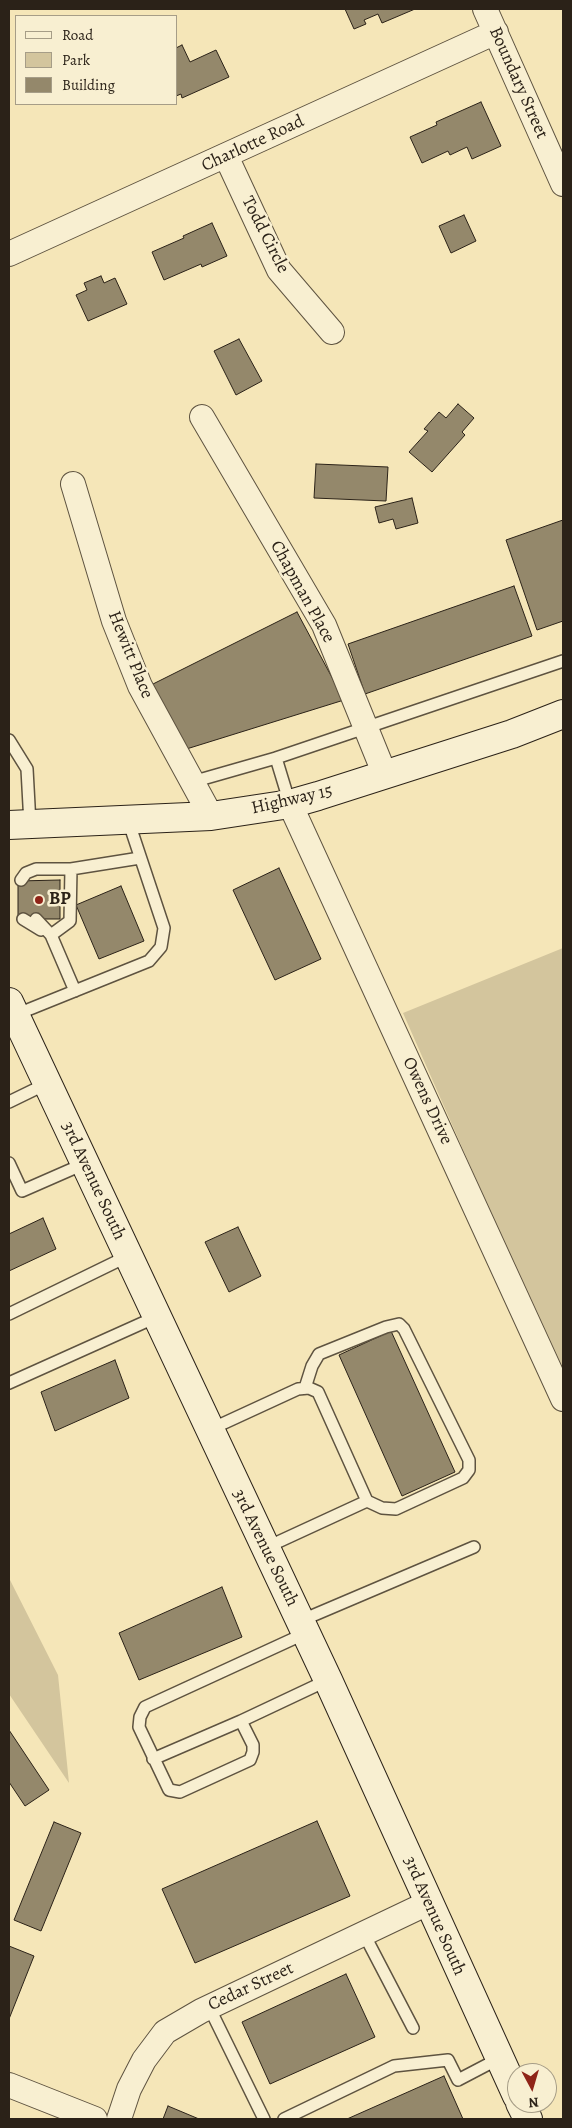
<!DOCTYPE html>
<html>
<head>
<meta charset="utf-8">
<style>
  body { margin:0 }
  #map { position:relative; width:572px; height:2128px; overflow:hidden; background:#f5e6b8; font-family:Alegreya,serif }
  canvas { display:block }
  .frame { position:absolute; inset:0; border:10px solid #2b2218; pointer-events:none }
  .legend { position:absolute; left:15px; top:15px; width:162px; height:90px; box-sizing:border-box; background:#f8efd1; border:1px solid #a69d87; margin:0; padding:6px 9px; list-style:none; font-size:15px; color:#2b2218 }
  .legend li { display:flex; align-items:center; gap:10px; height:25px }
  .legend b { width:25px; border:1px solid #a69d87 }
  .north { position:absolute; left:507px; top:2063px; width:50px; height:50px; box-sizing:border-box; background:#f8efd1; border:1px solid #a69d87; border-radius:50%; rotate:174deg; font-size:14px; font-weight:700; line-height:20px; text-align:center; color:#2b2218 }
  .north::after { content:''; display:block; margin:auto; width:18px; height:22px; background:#8f2418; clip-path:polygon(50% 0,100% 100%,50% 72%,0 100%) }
</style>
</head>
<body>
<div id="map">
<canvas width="572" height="2128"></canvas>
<div class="frame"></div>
<ul class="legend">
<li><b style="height:6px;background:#f8efd1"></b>Road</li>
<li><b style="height:14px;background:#d3c59d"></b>Park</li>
<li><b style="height:14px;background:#94886b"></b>Building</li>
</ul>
<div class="north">N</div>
</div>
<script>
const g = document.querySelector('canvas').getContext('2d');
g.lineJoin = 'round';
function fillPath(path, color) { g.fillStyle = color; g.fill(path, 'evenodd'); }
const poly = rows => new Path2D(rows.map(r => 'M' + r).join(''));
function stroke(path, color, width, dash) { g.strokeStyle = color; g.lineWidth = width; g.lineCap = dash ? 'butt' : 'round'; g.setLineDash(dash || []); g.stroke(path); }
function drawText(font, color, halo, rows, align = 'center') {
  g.font = font + ' Alegreya,serif'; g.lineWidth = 5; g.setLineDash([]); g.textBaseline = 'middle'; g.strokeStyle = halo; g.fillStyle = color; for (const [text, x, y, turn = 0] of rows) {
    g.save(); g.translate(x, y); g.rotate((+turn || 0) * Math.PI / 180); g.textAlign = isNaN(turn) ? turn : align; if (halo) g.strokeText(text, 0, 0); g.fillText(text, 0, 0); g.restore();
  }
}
fillPath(poly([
  [563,948,563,1377,403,1013],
  [9,1578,58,1675,69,1783,9,1694]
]), '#d3c59d');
const building = poly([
  [345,9,415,9,382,23,378,14,364,20,366,24,354,29,345,9],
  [182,45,190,62,216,50,229,77,182,98,181,94,176,96,176,48,182,45],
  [481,102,501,146,472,159,467,147,450,155,448,151,422,163,410,137,437,125,436,122,481,102],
  [464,215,476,241,451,253,439,226,464,215],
  [212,223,227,256,202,267,201,264,164,280,152,252,184,238,183,236,212,223],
  [101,276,104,283,115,278,127,304,88,321,76,295,87,290,84,283,101,276],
  [239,339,262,381,236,395,214,351,239,339],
  [458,404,474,418,462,432,465,435,432,472,409,452,428,431,424,429,439,412,446,418,458,404],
  [316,464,388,467,386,501,314,498,316,464],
  [412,498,418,523,396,529,393,519,379,523,375,507,412,498],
  [563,520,563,621,537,630,506,540,563,520],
  [514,586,532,636,365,694,348,644,514,586],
  [297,612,344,700,180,751,147,687,297,612],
  [279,868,321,959,275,980,233,890,279,868],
  [60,880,60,919,18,919,18,881,60,880],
  [121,886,144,941,99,959,76,905,121,886],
  [43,1218,56,1249,9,1271,9,1234,43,1218],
  [238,1227,261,1276,229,1292,205,1242,238,1227],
  [391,1331,455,1472,402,1496,339,1355,391,1331],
  [115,1360,129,1398,55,1431,41,1392,115,1360],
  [222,1587,242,1637,139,1680,119,1633,222,1587],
  [9,1730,49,1790,25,1806,9,1782,9,1730],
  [317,1821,350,1896,195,1963,162,1889,317,1821],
  [54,1822,81,1833,41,1931,14,1920,54,1822],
  [9,1946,34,1956,9,2019,9,1946],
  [346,1974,375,2037,270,2084,242,2022,346,1974],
  [444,2076,463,2119,347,2119,444,2076],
  [168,2106,199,2119,163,2119,168,2106]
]);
fillPath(building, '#94886b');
stroke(building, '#2b2218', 1);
const service = poly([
  [9,740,27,769,30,824],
  [192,782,276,758],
  [290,804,276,758,563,661],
  [21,880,26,873,36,869,71,869],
  [23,919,41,930],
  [36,919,51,935,75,991],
  [51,935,70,921,71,869,140,858],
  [15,1015,149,961,161,947,164,928,128,820],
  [9,1102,48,1083],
  [9,1163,22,1191,86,1163],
  [9,1314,128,1256],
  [9,1383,156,1317],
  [305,1388,312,1366,319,1354,386,1327,399,1324,404,1329,469,1460,469,1470,463,1478,396,1509,382,1508,367,1501],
  [209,1430,298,1389,309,1388,318,1392,367,1501,265,1548],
  [300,1621,474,1547],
  [306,1633,145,1707,140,1717,139,1727,169,1790,180,1792,250,1760,253,1752,253,1745,241,1721,328,1680],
  [153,1759,241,1721],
  [364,1934,413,2028],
  [209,2007,264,2119],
  [284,2119,394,2066,448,2060,458,2080,500,2058]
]);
const minor = poly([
  [485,9,563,184],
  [226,156,279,270,332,332],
  [9,254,496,32],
  [202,417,324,625,385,775],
  [73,484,114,621,140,686,211,816],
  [290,804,563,1399],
  [9,2085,95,2119],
  [119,2119,129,2089,144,2060,165,2032,201,2011,428,1903]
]);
const secondary = poly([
  [9,825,211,816,290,804,318,796,512,734,563,714],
  [9,1002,328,1680,517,2096],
  [520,2103,528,2119]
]);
stroke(service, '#5e5340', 14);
stroke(minor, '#5e5340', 26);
stroke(secondary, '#2b2218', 30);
stroke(service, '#f8efd1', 11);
stroke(minor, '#f8efd1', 24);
stroke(secondary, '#f8efd1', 28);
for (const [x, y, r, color] of [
  [39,900,5,"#8f2418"]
]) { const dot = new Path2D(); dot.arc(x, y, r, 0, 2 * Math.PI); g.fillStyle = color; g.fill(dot); stroke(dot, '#f8efd1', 2); }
drawText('18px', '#2b2218', '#f8efd1', [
  ["Boundary Street",518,83,66],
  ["Charlotte Road",253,144,-25],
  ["Todd Circle",265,235,63],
  ["Chapman Place",302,592,61],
  ["Hewitt Place",130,655,68],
  ["Highway 15",292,800,-13],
  ["Owens Drive",427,1101,65],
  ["3rd Avenue South",93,1181,65],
  ["3rd Avenue South",265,1548,64],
  ["3rd Avenue South",434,1916,66],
  ["Cedar Street",251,1987,-25]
]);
drawText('bold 18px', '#2b2218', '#f8efd1', [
  ["BP",49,900]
], 'left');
</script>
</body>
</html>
